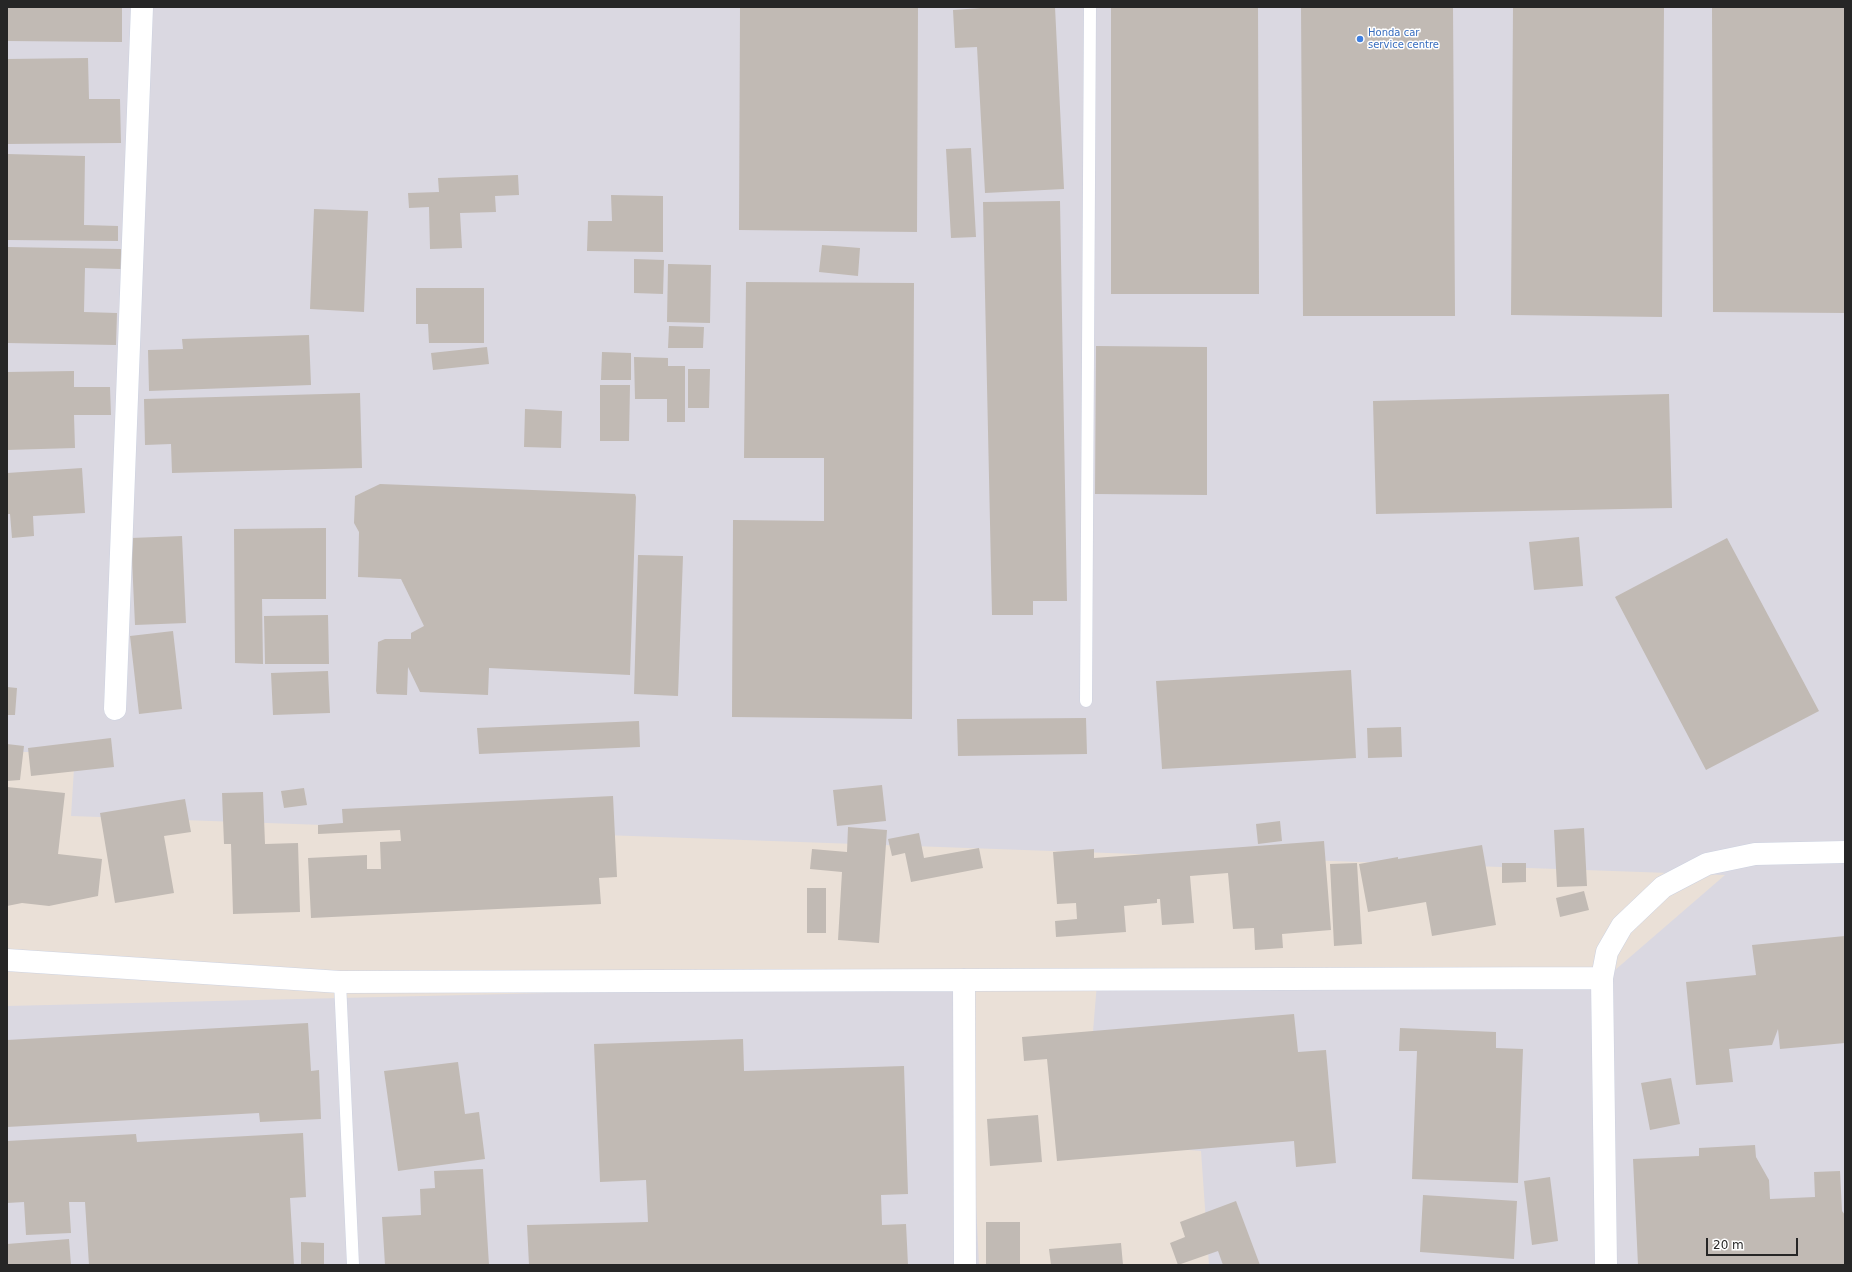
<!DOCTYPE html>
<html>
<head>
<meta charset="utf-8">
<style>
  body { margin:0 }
  #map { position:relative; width:1852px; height:1272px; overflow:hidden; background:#eae0d7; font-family:"DejaVu Sans",sans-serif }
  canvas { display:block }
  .frame { position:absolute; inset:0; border:8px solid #262626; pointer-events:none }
  .scale { position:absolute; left:1706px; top:1238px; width:92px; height:18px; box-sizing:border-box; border:2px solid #262626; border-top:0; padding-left:5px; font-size:12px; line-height:14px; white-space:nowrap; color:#262626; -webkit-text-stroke:3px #fff; paint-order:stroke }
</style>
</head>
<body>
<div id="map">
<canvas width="1852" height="1272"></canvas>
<div class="frame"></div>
<div class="scale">20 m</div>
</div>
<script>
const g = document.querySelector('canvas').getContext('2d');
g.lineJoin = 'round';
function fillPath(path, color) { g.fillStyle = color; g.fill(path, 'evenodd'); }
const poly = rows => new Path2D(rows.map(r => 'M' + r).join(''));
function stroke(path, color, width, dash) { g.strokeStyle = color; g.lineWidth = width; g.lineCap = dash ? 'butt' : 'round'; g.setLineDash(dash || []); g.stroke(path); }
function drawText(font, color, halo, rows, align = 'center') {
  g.font = font + ' "DejaVu Sans",sans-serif'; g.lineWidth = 3; g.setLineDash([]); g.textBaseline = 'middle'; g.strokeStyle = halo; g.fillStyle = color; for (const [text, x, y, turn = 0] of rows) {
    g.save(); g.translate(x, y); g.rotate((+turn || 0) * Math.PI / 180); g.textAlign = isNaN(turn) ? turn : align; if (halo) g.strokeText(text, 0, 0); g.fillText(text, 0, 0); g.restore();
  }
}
fillPath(poly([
  [7,7,1845,7,1845,1265,1209,1265,1201,1151,1084,1141,1097,983,1600,983,1725,875,71,816,75,752,7,752],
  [965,983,979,1265,7,1265,7,1006]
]), '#dad8e1');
fillPath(poly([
  [7,7,122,7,122,42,7,41],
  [740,7,918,7,917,232,739,230],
  [981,7,1055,7,1064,189,985,193,977,47,955,48,953,10,981,8],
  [1111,7,1258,7,1259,294,1111,294],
  [1301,7,1453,7,1455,316,1303,316],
  [1513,7,1664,7,1662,317,1511,315],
  [1712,7,1845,7,1845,313,1713,312],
  [88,58,89,99,120,99,121,143,7,144,7,59],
  [971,148,976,237,951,238,946,149],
  [7,154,85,156,84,225,118,226,118,241,7,240],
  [518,175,519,195,495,196,496,212,460,213,462,248,430,249,429,207,409,208,408,193,439,192,438,178],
  [611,195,663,196,663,252,587,251,588,221,612,221],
  [1060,201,1067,601,1033,601,1033,615,992,615,983,202],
  [314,209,368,211,364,312,310,309],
  [822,245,860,248,858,276,819,272],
  [7,247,121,249,121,269,85,268,84,312,117,313,116,345,7,343],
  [634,259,664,260,663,294,634,293],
  [668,264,711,265,710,323,667,322],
  [746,282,914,283,912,719,732,717,733,520,824,521,824,458,744,458],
  [416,288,484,288,484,343,429,343,428,324,416,324],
  [669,326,704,327,703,348,668,348],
  [309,335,311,385,149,391,148,350,183,349,182,339],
  [1096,346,1207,347,1207,495,1095,494],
  [487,347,489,364,433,370,431,353],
  [602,352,631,353,631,380,601,380],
  [634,357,668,358,668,366,685,366,685,422,667,422,667,399,635,399],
  [688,369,710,369,709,408,688,408],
  [74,371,74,387,110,387,111,415,74,415,75,448,7,450,7,372],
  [600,385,630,385,629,441,600,441],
  [360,393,362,468,172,473,171,444,145,445,144,399],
  [1669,394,1672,508,1376,514,1373,401],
  [525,409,562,411,561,448,524,447],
  [82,468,85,513,33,516,34,536,12,538,10,514,7,514,7,473],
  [380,484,635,494,636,497,630,675,489,668,488,695,420,692,408,667,407,695,377,694,376,691,378,642,385,639,411,639,411,633,424,626,401,579,358,577,359,532,354,523,355,496],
  [326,528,326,599,262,599,263,664,235,663,234,529],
  [182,536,186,623,135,625,131,538],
  [1579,537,1583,586,1534,590,1529,542],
  [1727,538,1819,711,1706,770,1615,597],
  [638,555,683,556,678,696,634,694],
  [328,615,329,664,265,664,264,616],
  [173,631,182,709,139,714,130,636],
  [1351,670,1356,758,1162,769,1156,681],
  [328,671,330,713,273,715,271,673],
  [7,687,17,688,15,715,7,715],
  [1086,718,1087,754,958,756,957,719],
  [639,721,640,747,479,754,477,728],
  [1401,727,1402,757,1368,758,1367,728],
  [111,738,114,767,31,776,28,748],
  [7,744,24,746,20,780,7,781],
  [882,785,886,821,837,826,833,790],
  [7,787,65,793,58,854,102,859,98,896,49,906,22,903,7,906],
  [304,788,307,805,284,808,281,791],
  [263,792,265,844,298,843,300,912,233,914,231,844,224,844,222,793],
  [613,796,617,877,599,878,601,904,311,918,308,858,367,855,367,869,381,869,380,842,401,841,400,830,318,834,318,825,343,823,342,809],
  [185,799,191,832,164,836,174,893,115,903,100,813],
  [1280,821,1282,841,1258,844,1256,824],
  [848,827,887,830,879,943,838,940,842,872,810,869,812,849,847,852],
  [1584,828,1587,886,1557,887,1554,830],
  [919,833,924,858,979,848,983,868,911,882,905,853,892,856,888,839],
  [1324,841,1331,930,1282,934,1283,948,1255,950,1254,928,1233,929,1228,873,1190,876,1194,923,1162,925,1160,899,1157,899,1157,903,1124,906,1126,932,1056,937,1055,921,1077,919,1076,903,1057,904,1053,852,1094,849,1094,858],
  [1482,845,1496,925,1432,936,1426,902,1368,912,1359,864,1398,857,1398,859],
  [1357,863,1362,944,1334,946,1330,864],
  [1502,863,1526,863,1526,882,1502,883],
  [807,888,826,888,826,933,807,933],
  [1584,891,1589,910,1560,917,1556,898],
  [1845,936,1845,1043,1780,1049,1778,1029,1772,1045,1729,1049,1733,1082,1696,1085,1686,982,1756,975,1752,945],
  [1294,1014,1298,1052,1326,1050,1336,1163,1296,1167,1294,1141,1057,1161,1047,1059,1024,1061,1022,1037],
  [308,1023,311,1071,319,1070,321,1119,260,1122,259,1113,7,1127,7,1040],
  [1400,1028,1496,1032,1496,1048,1523,1049,1518,1183,1412,1179,1417,1051,1399,1051],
  [743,1039,744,1071,904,1066,908,1194,881,1195,882,1225,906,1224,908,1265,529,1265,527,1225,648,1222,646,1180,600,1182,594,1044],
  [458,1062,465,1114,479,1112,485,1159,398,1171,384,1071],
  [1671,1078,1680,1124,1650,1130,1641,1083],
  [1038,1115,1042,1162,990,1166,987,1119],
  [303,1133,306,1197,290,1198,294,1265,89,1265,85,1202,69,1202,71,1233,26,1235,24,1202,7,1203,7,1141,136,1134,137,1142],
  [1755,1145,1756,1157,1769,1180,1770,1199,1815,1197,1814,1172,1840,1171,1842,1211,1845,1215,1845,1265,1638,1265,1633,1159,1699,1156,1699,1148],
  [483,1169,489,1265,385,1265,382,1217,421,1215,420,1189,435,1188,434,1171],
  [1550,1177,1558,1241,1532,1245,1524,1181],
  [1423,1195,1517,1201,1514,1259,1420,1252],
  [1236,1201,1260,1265,1223,1265,1218,1251,1178,1265,1170,1243,1185,1237,1180,1222],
  [986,1222,1020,1222,1020,1265,986,1265],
  [69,1239,71,1265,7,1265,7,1244],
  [301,1242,324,1243,324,1265,301,1265],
  [1121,1243,1123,1265,1051,1265,1049,1249]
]), '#c1bab4');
const service = poly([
  [1086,701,1090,7],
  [340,982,353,1265]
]);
const minor = poly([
  [115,709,142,7],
  [7,960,340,982,1602,978],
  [964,980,965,1265],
  [1606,1265,1602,978,1607,952,1622,926,1663,887,1707,864,1755,854,1845,852]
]);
stroke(service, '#cdd2e0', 13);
stroke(minor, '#cdd2e0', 23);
stroke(service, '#fff', 12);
stroke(minor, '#fff', 22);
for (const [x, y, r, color] of [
  [1360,39,4,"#3f7fe0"]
]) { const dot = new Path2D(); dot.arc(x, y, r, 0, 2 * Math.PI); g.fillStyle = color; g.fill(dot); stroke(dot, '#fff', 1.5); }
drawText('10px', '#366cbe', '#fff', [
  ["Honda car",1368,33],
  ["service centre",1368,45]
], 'left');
</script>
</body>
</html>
